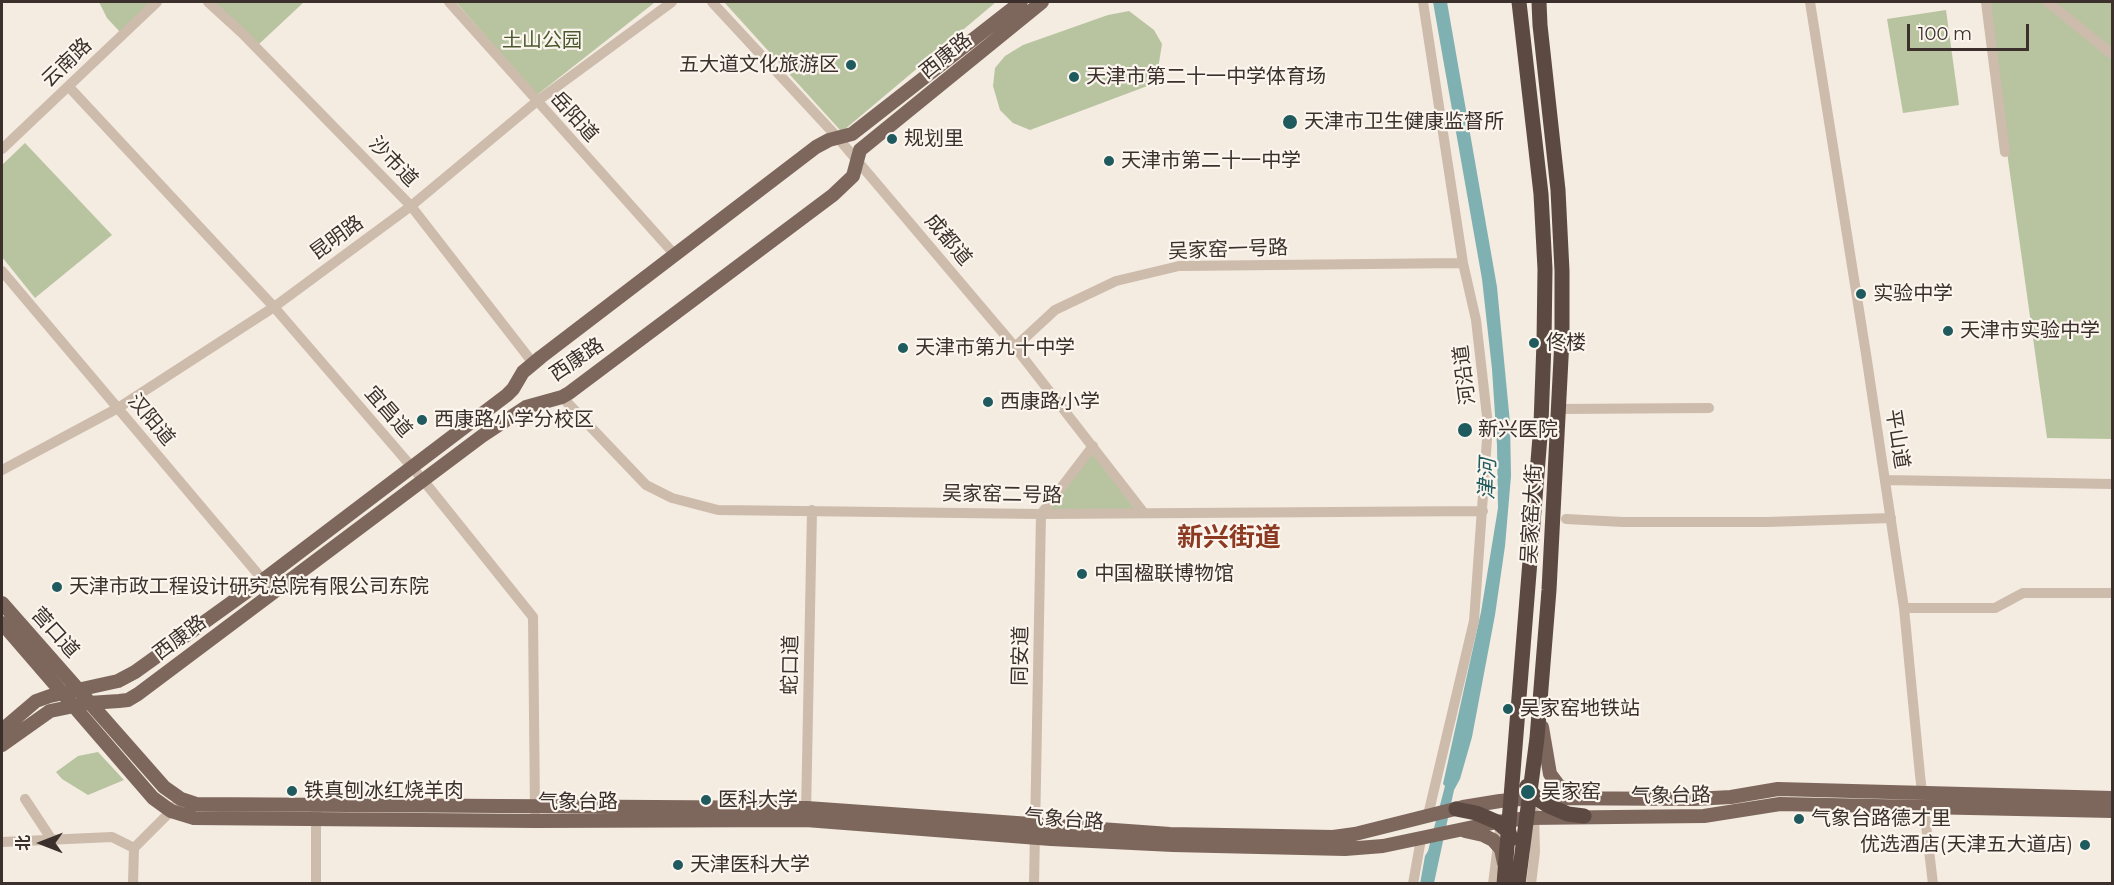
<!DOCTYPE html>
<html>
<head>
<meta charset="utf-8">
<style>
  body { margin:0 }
  #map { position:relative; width:2114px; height:885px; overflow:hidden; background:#f4ebe1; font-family:Montserrat,"Noto Sans SC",sans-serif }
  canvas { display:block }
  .frame { position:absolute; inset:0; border:3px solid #3b302b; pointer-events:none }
  .north { position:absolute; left:12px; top:813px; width:60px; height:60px; -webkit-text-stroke:4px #fbf5ee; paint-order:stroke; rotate:270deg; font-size:16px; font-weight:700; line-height:24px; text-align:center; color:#3b302b }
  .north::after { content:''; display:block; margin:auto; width:21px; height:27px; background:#3b302b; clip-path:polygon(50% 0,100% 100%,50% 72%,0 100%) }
  .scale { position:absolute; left:1907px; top:24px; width:122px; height:27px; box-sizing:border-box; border:3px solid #3b302b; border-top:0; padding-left:8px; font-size:18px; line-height:21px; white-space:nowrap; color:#3b302b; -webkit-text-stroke:4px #fbf5ee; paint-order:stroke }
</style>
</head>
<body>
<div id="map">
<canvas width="2114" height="885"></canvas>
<div class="frame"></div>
<div class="north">北</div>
<div class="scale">100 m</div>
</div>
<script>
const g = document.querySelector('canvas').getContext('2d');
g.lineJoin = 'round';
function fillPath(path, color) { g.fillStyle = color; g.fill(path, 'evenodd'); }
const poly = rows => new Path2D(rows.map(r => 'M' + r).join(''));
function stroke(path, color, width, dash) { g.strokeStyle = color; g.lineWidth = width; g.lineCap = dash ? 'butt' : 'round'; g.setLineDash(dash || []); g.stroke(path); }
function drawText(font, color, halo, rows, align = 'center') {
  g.font = font + ' Montserrat,"Noto Sans SC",sans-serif'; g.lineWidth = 4.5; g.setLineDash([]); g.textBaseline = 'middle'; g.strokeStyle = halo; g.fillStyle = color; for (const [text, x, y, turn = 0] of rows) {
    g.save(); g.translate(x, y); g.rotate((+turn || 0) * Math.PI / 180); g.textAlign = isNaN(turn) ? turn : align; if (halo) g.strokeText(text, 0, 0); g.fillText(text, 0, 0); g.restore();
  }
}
fillPath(poly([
  [99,2,153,2,120,32,107,18],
  [212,2,304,2,258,45],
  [456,2,654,2,654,3,537,95],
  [724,2,996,2,844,130,840,130],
  [1986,2,2112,2,2112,439,2047,438],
  [1946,10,1959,105,1903,113,1887,19],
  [1129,11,1154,30,1162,44,1158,69,1150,85,1030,130,1013,123,1000,110,993,86,995,68,1005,56,1023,45,1108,15],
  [25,143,112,235,35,298,2,257,2,165],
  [1090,448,1140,516,1039,517],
  [98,752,124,780,88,795,62,779,56,772,78,756]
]), '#b8c4a0');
fillPath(poly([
  [1433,2,1447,2,1497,287,1510,423,1511,476,1505,546,1495,615,1472,737,1460,779,1454,790,1434,883,1420,884,1425,856,1428,851,1445,786,1443,784,1481,612,1498,508,1497,445,1492,369,1482,279]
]), '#7fb0b2');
stroke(poly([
  [208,2,242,33,411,206,533,363],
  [449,2,675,255],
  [712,2,838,138,1015,347,1144,513],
  [1423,2,1463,263,1476,320,1488,425,1474,621,1428,815],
  [1810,2,1866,354,1904,608,1920,775,1933,884],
  [1986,2,2005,152],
  [2048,2,2112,54],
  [69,87,274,307,423,480,533,617,535,812],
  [2,149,157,2],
  [2,271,263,580,272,593],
  [1015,347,1055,310,1116,281,1179,266,1463,263],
  [562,397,646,485,672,498,718,510,1041,514,1483,511],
  [1559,409,1709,408],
  [2,470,118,408,274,307,411,206,536,102,672,2],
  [1885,480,2112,484],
  [1566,519,1623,522,1767,522,1891,518],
  [1904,608,1995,608,2023,593,2112,593],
  [25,799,52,840],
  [316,806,316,884],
  [806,813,812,510],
  [2,842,112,837,134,848,171,811,181,799],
  [133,884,134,848],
  [1034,884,1041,514,1093,446],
  [1413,884,1421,839],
  [1493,884,1501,822],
  [1531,884,1535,852,1534,812]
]), '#cdbbac', 10);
stroke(poly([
  [2,603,164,787,181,799,196,804,807,808,1170,834,1333,837,1355,834,1463,807,1500,801,1531,798,1694,799,1731,797,1778,789,2112,798],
  [2,623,153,798,171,811,194,818,535,821,806,820,1051,839,1173,845,1345,849,1383,846,1497,822,1528,818,1704,816,1780,804,2112,811],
  [1542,727,1550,774,1559,786,1580,795],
  [2,730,36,701,50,696,118,681,135,672,263,580,507,395,513,389,523,372,541,357,816,147,829,140,852,134,1021,2],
  [2,745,50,711,89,703,119,701,128,700,138,694,482,436,526,407,562,397,569,393,833,195,853,176,860,150,1042,2],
  [1465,831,1483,835,1493,840,1501,849,1504,863]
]), '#7d675c', 14);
stroke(poly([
  [1527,786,1536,798,1549,806,1568,814,1584,816],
  [1456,809,1476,813,1497,822,1509,832,1511,839],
  [1504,884,1541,424,1544,342,1545,269,1541,194,1519,2],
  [1518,884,1537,738,1549,590,1562,339,1562,271,1558,190,1540,25,1539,2]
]), '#5c4a42', 15);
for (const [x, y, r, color] of [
  [851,65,6,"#1f5a5e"],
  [1074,77,6,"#1f5a5e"],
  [1290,122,8,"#1f5a5e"],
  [892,139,6,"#1f5a5e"],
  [1109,161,6,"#1f5a5e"],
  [1861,294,6,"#1f5a5e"],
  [1948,331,6,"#1f5a5e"],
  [1534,343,6,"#1f5a5e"],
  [903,348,6,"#1f5a5e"],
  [988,402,6,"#1f5a5e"],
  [422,420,6,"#1f5a5e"],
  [1465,430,8,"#1f5a5e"],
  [1082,574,6,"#1f5a5e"],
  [57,587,6,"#1f5a5e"],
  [1508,709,6,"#1f5a5e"],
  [292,791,6,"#1f5a5e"],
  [1528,792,8,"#1f5a5e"],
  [706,800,6,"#1f5a5e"],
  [1799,819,6,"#1f5a5e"],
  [2085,845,6,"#1f5a5e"],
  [678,865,6,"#1f5a5e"]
]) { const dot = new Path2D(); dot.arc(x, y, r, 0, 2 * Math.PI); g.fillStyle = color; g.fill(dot); stroke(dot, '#fbf5ee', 2); }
drawText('20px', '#4a5a2e', '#fbf5ee', [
  ["土山公园",542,41]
]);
drawText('20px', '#3b302b', '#fbf5ee', [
  ["西康路",946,56,-39],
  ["云南路",67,63,-44],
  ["岳阳道",574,117,48],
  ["沙市道",393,162,46],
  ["昆明路",337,238,-36],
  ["成都道",948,240,50],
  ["吴家窑一号路",1228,250,-2],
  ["西康路",577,360,-34],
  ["河沿道",1465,375,-97],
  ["宜昌道",388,412,49],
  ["汉阳道",151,420,50],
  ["平山道",1897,439,81],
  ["吴家窑二号路",1002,495,1],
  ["吴家窑大街",1532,514,-87],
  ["营口道",55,633,48],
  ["西康路",180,638,-37],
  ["同安道",1021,656,-89],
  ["蛇口道",791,665,-89],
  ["气象台路",1671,796,-1],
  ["气象台路",578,802],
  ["气象台路",1064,820,4]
]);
drawText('20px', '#3b302b', '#fbf5ee', [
  ["五大道文化旅游区",839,65,"right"],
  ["天津市第二十一中学体育场",1086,77],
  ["天津市卫生健康监督所",1304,122],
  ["规划里",904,139],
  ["天津市第二十一中学",1121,161],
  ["实验中学",1873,294],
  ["天津市实验中学",1960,331],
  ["佟楼",1546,343],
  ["天津市第九十中学",915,348],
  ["西康路小学",1000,402],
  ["西康路小学分校区",434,420],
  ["新兴医院",1478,430],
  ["中国楹联博物馆",1094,574],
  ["天津市政工程设计研究总院有限公司东院",69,587],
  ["吴家窑地铁站",1520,709],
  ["铁真刨冰红烧羊肉",304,791],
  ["吴家窑",1541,792],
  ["医科大学",718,800],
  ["气象台路德才里",1811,819],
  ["优选酒店(天津五大道店)",2073,845,"right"],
  ["天津医科大学",690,865]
], 'left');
drawText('italic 21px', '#1f5a5e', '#fbf5ee', [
  ["津河",1488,479,-88]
]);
drawText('bold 26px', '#8c3b22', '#fbf5ee', [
  ["新兴街道",1229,538]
]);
</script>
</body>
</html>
